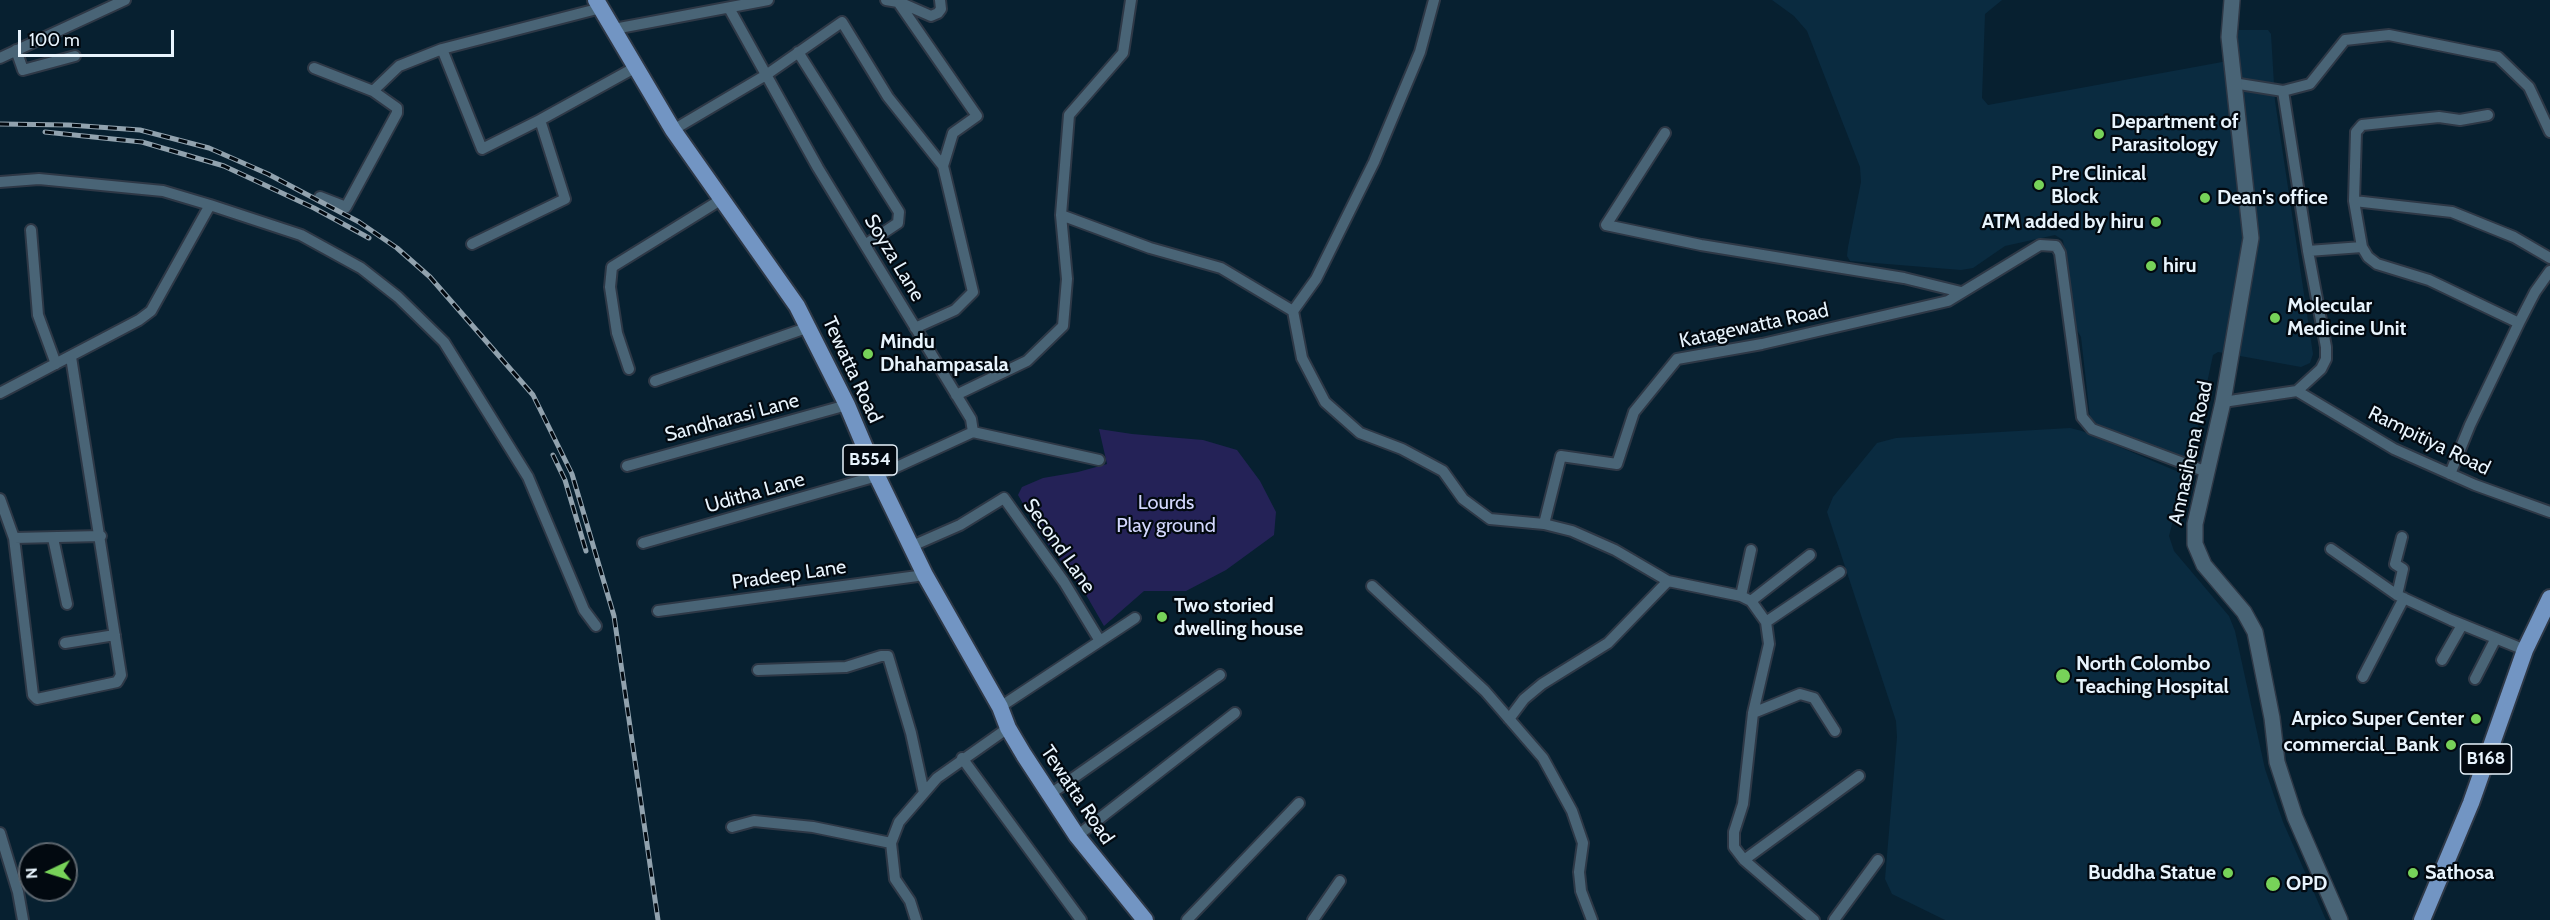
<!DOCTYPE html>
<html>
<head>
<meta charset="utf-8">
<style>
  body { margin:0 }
  #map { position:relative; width:2550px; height:920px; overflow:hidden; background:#072030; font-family:Cabin,sans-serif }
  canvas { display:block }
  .north { position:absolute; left:18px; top:842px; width:60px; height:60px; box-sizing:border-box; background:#020910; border:2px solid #5e676f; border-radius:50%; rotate:266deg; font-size:16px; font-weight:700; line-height:24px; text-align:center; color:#e8f4fd }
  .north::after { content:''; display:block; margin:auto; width:21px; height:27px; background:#77d259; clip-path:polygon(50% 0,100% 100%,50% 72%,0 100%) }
  .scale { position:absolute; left:18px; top:30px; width:156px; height:27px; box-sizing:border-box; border:3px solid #e8f4fd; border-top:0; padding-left:8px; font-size:18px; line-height:21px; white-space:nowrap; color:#e8f4fd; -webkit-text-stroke:4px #020910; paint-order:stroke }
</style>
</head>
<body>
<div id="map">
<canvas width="2550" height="920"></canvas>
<div class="north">N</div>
<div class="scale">100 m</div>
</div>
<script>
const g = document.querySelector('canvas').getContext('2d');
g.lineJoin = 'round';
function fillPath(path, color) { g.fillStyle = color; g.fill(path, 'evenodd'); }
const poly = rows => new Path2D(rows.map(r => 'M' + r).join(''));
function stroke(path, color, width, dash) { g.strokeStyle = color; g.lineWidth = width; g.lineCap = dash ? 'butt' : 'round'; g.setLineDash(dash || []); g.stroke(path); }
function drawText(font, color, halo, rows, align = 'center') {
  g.font = font + ' Cabin,sans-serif'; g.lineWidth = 4.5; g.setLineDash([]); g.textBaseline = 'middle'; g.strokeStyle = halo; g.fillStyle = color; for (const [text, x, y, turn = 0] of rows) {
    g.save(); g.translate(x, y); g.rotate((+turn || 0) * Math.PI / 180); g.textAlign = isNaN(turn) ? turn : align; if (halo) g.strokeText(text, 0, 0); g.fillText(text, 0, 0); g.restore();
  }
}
fillPath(poly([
  [1772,0,2002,0,1985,14,1982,98,1988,105,2233,60,2239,30,2268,30,2271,34,2275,101,2313,354,2310,363,2301,367,2218,352,2213,355,2191,458,2183,461,2098,425,2090,417,2081,337,2073,323,2063,240,2055,235,2005,246,1973,268,1961,270,1850,261,1847,256,1848,247,1861,182,1860,167,1807,31,1794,16],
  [2070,428,2082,431,2181,473,2184,479,2169,536,2174,551,2229,616,2235,631,2265,769,2283,822,2326,920,1945,920,1892,894,1885,879,1897,737,1896,721,1827,512,1833,497,1877,443,1896,438]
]), '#0a2b40');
fillPath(poly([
  [1099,429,1132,434,1203,440,1237,450,1260,481,1276,512,1274,535,1226,570,1186,591,1144,591,1104,626,1085,593,1041,535,1018,495,1022,487,1043,478,1078,472,1107,464]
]), '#242257');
const street = poly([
  [886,0,898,2,977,116,953,133,943,166],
  [1434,0,1420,52,1374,162,1316,279,1293,311,1302,358,1325,402,1360,433,1402,449,1443,471,1463,499,1490,519,1544,524],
  [899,2,931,16,938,13,941,9,940,0],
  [614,29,768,0],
  [442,49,482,149,540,120],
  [16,50,23,70,75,56],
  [798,52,899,212,898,223,865,245],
  [0,58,125,0],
  [314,68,373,91],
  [2233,83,2283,91,2310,84,2345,40,2389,35,2498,57,2529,87,2550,132],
  [2283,91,2308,251],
  [673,130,766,75,842,22,888,97,943,166,973,292,955,310,915,328],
  [1665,133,1606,225,1701,245,1904,278,1961,292],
  [0,182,39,179,163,191,210,205],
  [320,197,346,207,397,113,397,108,373,91,399,66,442,49,601,8],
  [2354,201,2452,212,2514,237,2550,258],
  [1061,215,1069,115,1123,53,1131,0],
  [31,230,38,315,56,364],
  [472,244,565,199,540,120,636,67],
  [2362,247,2368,257,2377,264,2429,280,2519,323],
  [629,369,617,333,610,287,612,267,722,199],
  [655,381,809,327],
  [2297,391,2394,449,2475,485,2550,512],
  [0,393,139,320,151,311,210,205,301,235,361,268,398,297,444,342,528,477,584,610,596,626],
  [956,395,1027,361,1063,326,1067,279,1061,215,1150,248,1221,268,1293,311],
  [2223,402,2297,391,2321,369,2326,359,2326,347,2308,251,2362,247,2354,201,2356,132,2362,125,2439,117,2460,120,2488,115],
  [973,432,1099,460],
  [627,466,847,405],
  [2450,474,2470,425,2519,323,2535,292,2550,271],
  [0,499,14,538,33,695,37,699,117,682,121,675,71,357],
  [14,538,101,536],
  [53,538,67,604],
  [643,543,877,476,973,432,971,419,818,168,729,8],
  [912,546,960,525,1004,498,1064,582,1100,641],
  [2331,549,2397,595,2451,620,2525,650],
  [1372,586,1485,691,1543,758,1572,811,1583,843,1579,872,1581,891,1592,920],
  [2397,595,2403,569,2395,564,2402,537],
  [1741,596,1751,550],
  [1751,601,1810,555],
  [658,611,925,575],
  [1766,622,1840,572],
  [65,643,115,635],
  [2442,660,2462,625],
  [758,670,846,667,881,656,888,656,911,733,924,793],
  [2363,677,2404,598],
  [2475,679,2496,638],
  [1000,707,1135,618],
  [1753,713,1800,694,1814,698,1835,731],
  [1509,719,1524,699,1542,684,1608,643,1668,581],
  [962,758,1081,920],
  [1049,795,1220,675],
  [732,827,754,821,813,827,891,843],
  [0,833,18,892,23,920],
  [1077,836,1235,713],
  [1744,860,1859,776],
  [916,920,910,901,895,879,891,843,899,822,937,778,1008,728],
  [1187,920,1299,803],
  [1313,920,1340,881],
  [1814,920,1744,860,1734,847,1734,832,1743,804,1753,713,1769,644,1766,622,1751,601,1741,596,1668,581,1615,550,1572,531,1544,524,1561,456,1617,464,1634,412,1677,359,1762,344,1948,301,2040,245,2056,246,2060,253,2082,417,2092,429,2207,472],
  [1834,920,1878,860]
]);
const secondary = poly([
  [2232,0,2229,37,2251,238,2223,402,2195,524,2195,544,2204,565,2244,612,2255,632,2272,718,2277,762,2295,817,2340,920]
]);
const primary = poly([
  [596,0,673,130,797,306,847,405,877,476,925,575,1000,707,1008,728,1024,755,1077,836,1145,920],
  [2422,920,2471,803,2525,650,2550,598]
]);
stroke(street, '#2e3846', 14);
stroke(secondary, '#2e3846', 18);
stroke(primary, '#2e3846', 20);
stroke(street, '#496476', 10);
stroke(secondary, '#496476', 15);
stroke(primary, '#7295c3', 16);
const rail = poly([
  [0,124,69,125,140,130,209,148,268,174,359,222,397,248,430,277,533,395,572,474,614,616,658,920],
  [45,132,142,142,224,166,314,208,369,238],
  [553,455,565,480,586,551]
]);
stroke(rail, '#91a2ae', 5);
stroke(rail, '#020910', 3, [9]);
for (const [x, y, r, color] of [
  [2099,134,6,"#77d259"],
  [2039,185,6,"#77d259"],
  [2205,198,6,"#77d259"],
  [2156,222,6,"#77d259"],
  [2151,266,6,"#77d259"],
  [2275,318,6,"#77d259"],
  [868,354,6,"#77d259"],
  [1162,617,6,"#77d259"],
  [2063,676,8,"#77d259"],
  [2476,719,6,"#77d259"],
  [2451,745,6,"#77d259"],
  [2228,873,6,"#77d259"],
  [2413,873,6,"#77d259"],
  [2273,884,8,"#77d259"]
]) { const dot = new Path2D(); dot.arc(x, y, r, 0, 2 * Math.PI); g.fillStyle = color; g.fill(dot); stroke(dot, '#020910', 2); }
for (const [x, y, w] of [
  [870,460,54],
  [2486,759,51]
]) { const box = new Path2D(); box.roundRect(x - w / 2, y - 15, w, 30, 4.5); g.fillStyle = '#020910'; g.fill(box); stroke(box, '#e8f4fd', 1.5); }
drawText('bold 18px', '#e8f4fd', null, [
  ["B554",870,460],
  ["B168",2486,759]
]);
drawText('bold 20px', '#e8f4fd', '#020910', [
  ["Department of",2111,122],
  ["Parasitology",2111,145],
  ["Pre Clinical",2051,174],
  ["Block",2051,197],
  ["Dean's office",2217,198],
  ["ATM added by hiru",2144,222,"right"],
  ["hiru",2163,266],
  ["Molecular",2287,306],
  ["Medicine Unit",2287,329],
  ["Mindu",880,342],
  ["Dhahampasala",880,365],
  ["Two storied",1174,606],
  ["dwelling house",1174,629],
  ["North Colombo",2076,664],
  ["Teaching Hospital",2076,687],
  ["Arpico Super Center",2464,719,"right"],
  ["commercial_Bank",2439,745,"right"],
  ["Buddha Statue",2216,873,"right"],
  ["Sathosa",2425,873],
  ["OPD",2286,884]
], 'left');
drawText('20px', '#e8f4fd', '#020910', [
  ["Soyza Lane",894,258,59],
  ["Katagewatta Road",1754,326,-12],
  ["Tewatta Road",852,370,65],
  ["Sandharasi Lane",732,418,-15],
  ["Rampitiya Road",2429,441,26],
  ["Annasihena Road",2191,453,-78],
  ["Uditha Lane",755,493,-16],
  ["Second Lane",1059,546,55],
  ["Pradeep Lane",789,575,-8],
  ["Tewatta Road",1077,795,56]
]);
drawText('20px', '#d3d7fd', '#020910', [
  ["Lourds",1166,503],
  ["Play ground",1166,526]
]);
</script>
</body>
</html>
